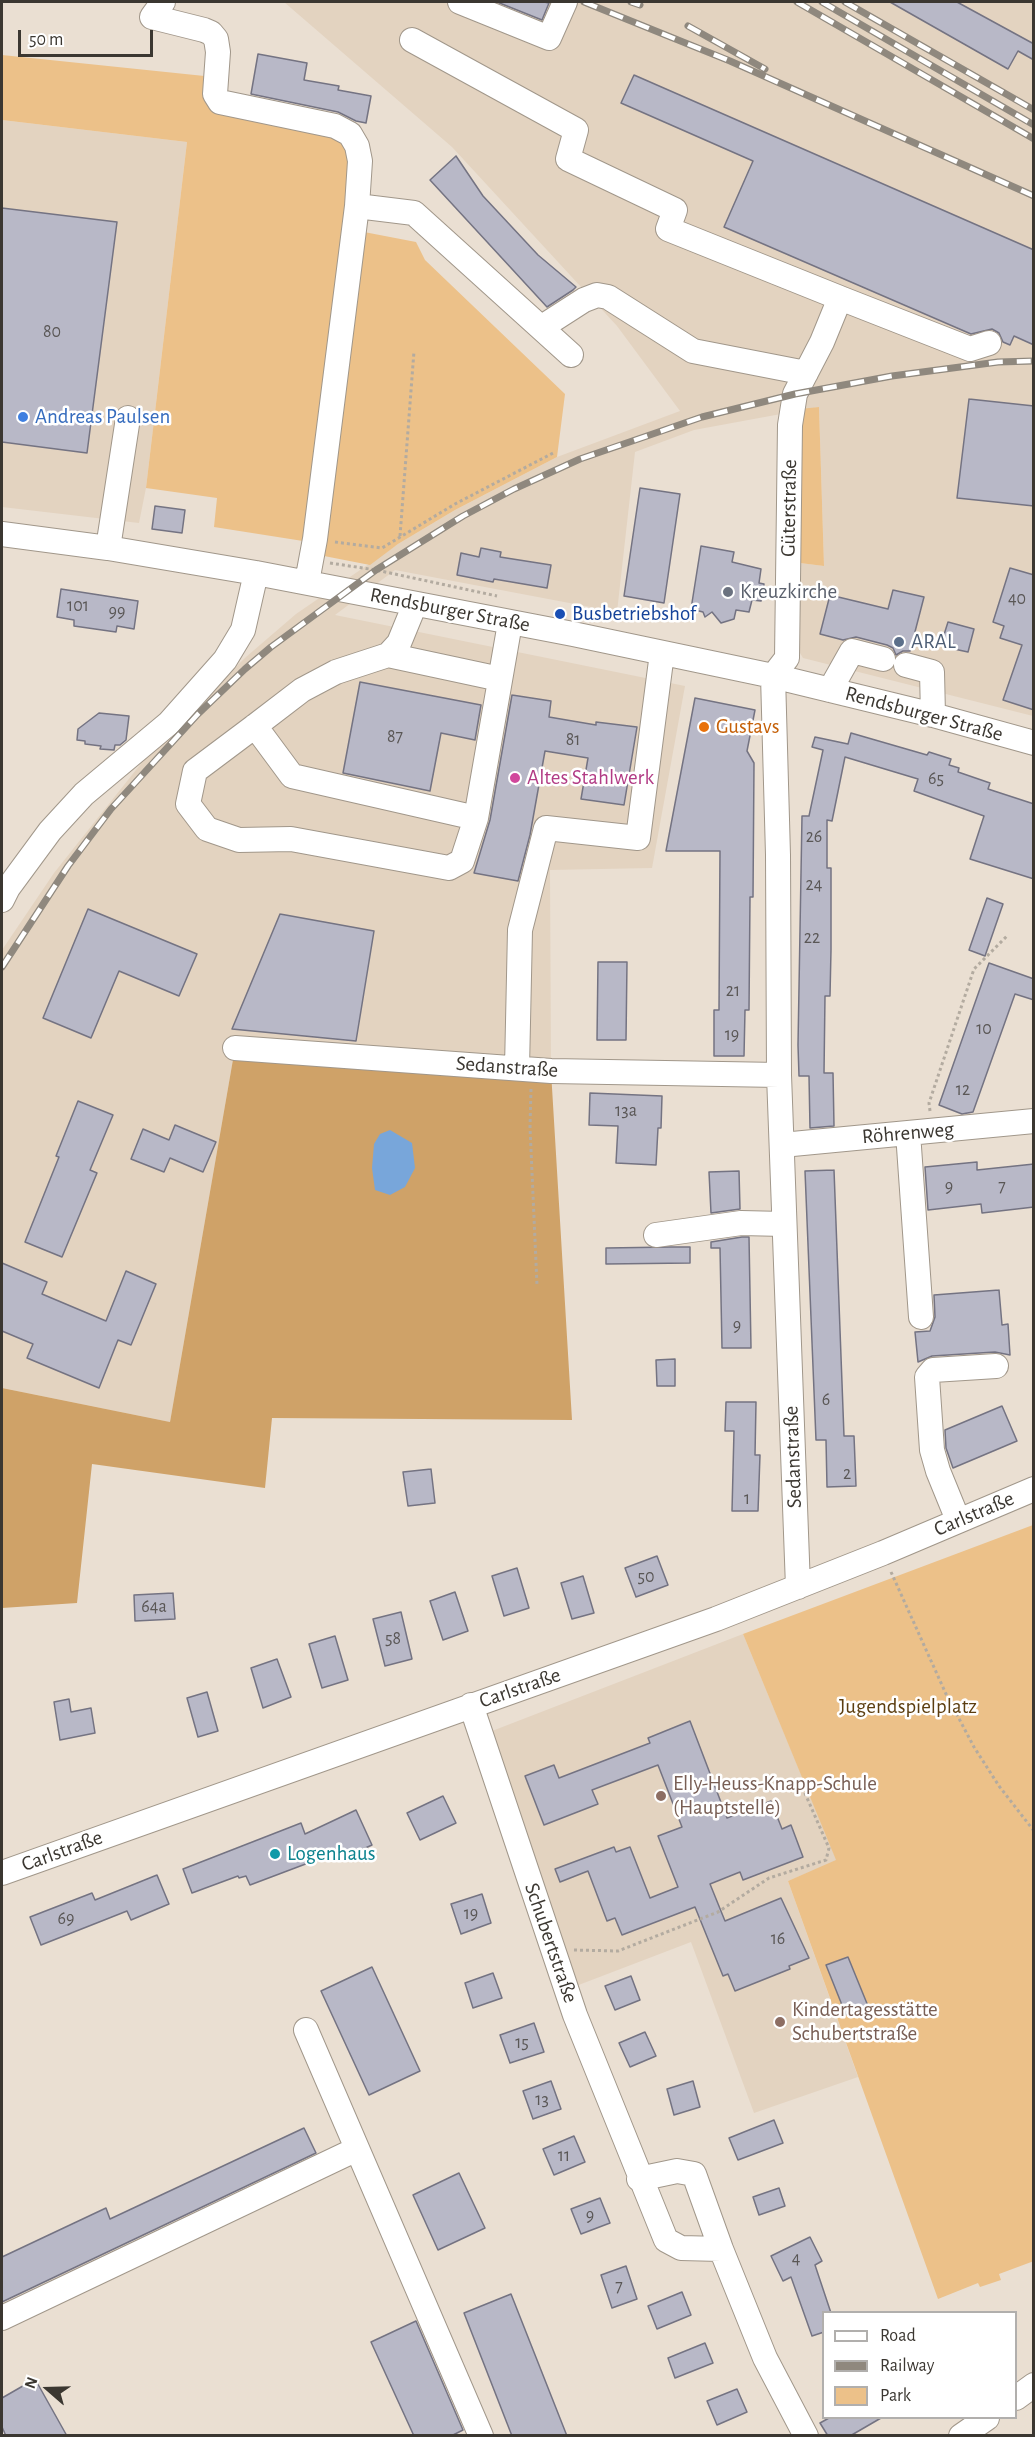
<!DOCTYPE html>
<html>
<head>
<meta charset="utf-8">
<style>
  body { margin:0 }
  #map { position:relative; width:1035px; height:2437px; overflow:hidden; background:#eadfd2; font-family:"Alegreya Sans",sans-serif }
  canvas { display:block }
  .frame { position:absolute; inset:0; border:3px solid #3b3731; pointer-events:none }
  .legend { position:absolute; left:822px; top:2311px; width:195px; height:108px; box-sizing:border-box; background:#fff; border:2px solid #b1afad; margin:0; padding:8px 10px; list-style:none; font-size:18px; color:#3b3731 }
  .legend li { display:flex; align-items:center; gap:12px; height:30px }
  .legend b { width:30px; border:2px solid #b1afad }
  .north { position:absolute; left:18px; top:2359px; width:60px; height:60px; -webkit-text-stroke:4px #fff; paint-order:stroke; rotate:290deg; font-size:16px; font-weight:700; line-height:24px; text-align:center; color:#3b3731 }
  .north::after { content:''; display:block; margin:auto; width:21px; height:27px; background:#3b3731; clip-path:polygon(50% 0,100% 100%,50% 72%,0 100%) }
  .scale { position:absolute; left:18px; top:30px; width:135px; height:27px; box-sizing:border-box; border:3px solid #3b3731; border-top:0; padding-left:8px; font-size:18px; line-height:21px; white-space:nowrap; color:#3b3731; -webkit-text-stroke:4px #fff; paint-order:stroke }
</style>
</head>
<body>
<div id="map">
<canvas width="1035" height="2437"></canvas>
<div class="frame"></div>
<ul class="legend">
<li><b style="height:8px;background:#fff"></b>Road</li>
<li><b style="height:8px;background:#8f887e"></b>Railway</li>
<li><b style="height:16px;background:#ecc189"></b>Park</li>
</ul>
<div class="north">N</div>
<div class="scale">50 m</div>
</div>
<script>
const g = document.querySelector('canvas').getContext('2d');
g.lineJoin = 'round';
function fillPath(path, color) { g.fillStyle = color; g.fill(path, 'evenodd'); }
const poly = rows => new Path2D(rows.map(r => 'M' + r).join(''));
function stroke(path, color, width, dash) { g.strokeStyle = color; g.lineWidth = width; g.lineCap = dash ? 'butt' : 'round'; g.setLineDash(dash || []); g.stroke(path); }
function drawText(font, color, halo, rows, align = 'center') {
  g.font = font + ' "Alegreya Sans",sans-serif'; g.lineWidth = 5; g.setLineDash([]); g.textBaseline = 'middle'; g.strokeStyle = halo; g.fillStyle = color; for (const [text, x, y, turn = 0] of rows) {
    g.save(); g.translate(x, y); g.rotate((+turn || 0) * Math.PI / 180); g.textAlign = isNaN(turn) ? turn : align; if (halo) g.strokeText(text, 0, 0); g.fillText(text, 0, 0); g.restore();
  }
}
fillPath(poly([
  [284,2,1033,2,1033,716,803,658,800,653,800,563,824,566,819,407,694,430,635,452,617,612,395,570,335,615,685,686,652,868,550,870,551,1071,235,1048,170,1422,2,1388,2,950,54,873,155,746,246,657,296,614,398,544,455,510,557,457,680,411,617,326,452,147],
  [2,120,187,142,146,488,139,523,2,507],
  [743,1634,837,1861,788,1881,858,2077,754,2113,691,1942,576,1986,492,1731]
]), '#e3d3c0');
fillPath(poly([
  [2,55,214,77,214,94,341,131,354,172,303,541,214,527,217,498,146,488,187,142,2,120],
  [364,232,416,242,425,260,565,394,557,457,455,510,398,544,370,565,319,555],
  [819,407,824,566,800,563,800,409],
  [1033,1525,1034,2261,999,2274,1001,2280,980,2287,978,2283,938,2299,788,1881,836,1860,743,1634]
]), '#ecc189');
fillPath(poly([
  [235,1048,551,1071,572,1420,272,1418,265,1488,92,1464,77,1603,2,1608,2,1388,170,1422]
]), '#cfa268');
fillPath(poly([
  [390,1130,412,1143,415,1168,405,1187,390,1195,375,1190,372,1168,374,1144,380,1134]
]), '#78a6da');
const building = poly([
  [497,2,544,2,549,3,542,20,497,2],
  [890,2,957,2,1034,44,1034,60,1018,51,1008,69,890,2],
  [258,54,307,63,304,80,339,86,338,90,371,96,366,123,356,121,338,112,251,94,258,54],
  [634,75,1034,250,1034,345,1014,336,1010,345,1003,342,999,333,992,329,971,334,724,227,753,161,621,103,634,75],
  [456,156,483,196,538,255,576,287,573,290,547,307,430,180,456,156],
  [2,208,117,222,87,453,2,442,2,208],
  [969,399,1034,406,1034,506,957,498,969,399],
  [640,488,680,494,664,603,624,596,640,488],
  [155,506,185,510,182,533,152,529,155,506],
  [701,546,734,552,732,562,761,569,759,583,764,584,761,601,752,600,749,612,736,610,734,619,721,623,712,612,705,617,703,612,691,609,701,546],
  [481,548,501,552,500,557,551,565,547,588,494,579,493,582,457,575,461,553,479,557,481,548],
  [1010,568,1034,575,1034,710,1003,700,1022,645,1000,638,1004,626,993,622,1010,568],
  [61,589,138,601,134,629,117,626,116,632,74,626,74,620,57,617,61,589],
  [893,590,924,597,910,651,903,651,896,655,893,648,887,645,856,637,843,640,820,634,830,595,888,609,893,590],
  [948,622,974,629,968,652,954,649,955,645,942,641,948,622],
  [360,682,481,705,475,740,441,733,430,791,343,773,360,682],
  [512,695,551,701,549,717,596,725,596,722,637,727,624,805,581,799,588,758,545,751,530,835,518,881,474,873,490,820,512,695],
  [695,698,755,710,747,751,754,763,753,897,750,897,749,1010,745,1010,744,1056,714,1056,714,1010,719,1010,720,851,666,851,695,698],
  [99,713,129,716,126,740,120,745,115,745,114,750,100,749,101,746,85,744,85,741,77,740,78,729,99,713],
  [851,733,927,755,929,752,951,759,949,765,959,768,958,772,990,783,988,789,1034,804,1034,879,970,859,984,816,914,791,918,779,845,757,832,821,827,820,827,868,831,868,831,950,830,996,825,996,824,1073,833,1073,834,1126,810,1128,809,1076,799,1076,798,1045,802,816,809,816,823,750,812,747,815,737,848,744,851,733],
  [987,898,1003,904,985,956,969,950,987,898],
  [88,909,197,954,179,996,119,971,91,1038,43,1018,88,909],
  [280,914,374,931,356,1041,232,1029,280,914],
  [598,962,627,962,626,1040,597,1040,598,962],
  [989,963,1034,979,1034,1000,1015,994,973,1112,962,1114,939,1105,989,963],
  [590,1093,662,1096,661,1128,658,1128,656,1165,616,1163,618,1126,589,1125,590,1093],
  [78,1101,113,1115,90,1170,97,1173,62,1257,25,1242,59,1157,56,1156,78,1101],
  [175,1125,216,1142,203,1172,170,1158,164,1172,131,1159,143,1129,169,1140,175,1125],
  [977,1162,977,1170,1034,1164,1034,1207,982,1213,981,1204,928,1210,925,1167,977,1162],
  [834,1170,844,1436,854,1436,856,1486,827,1487,826,1440,816,1440,805,1171,834,1170],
  [739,1171,740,1209,711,1213,709,1172,739,1171],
  [742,1237,749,1237,751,1348,722,1348,720,1248,711,1248,711,1242,742,1237],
  [671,1247,690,1247,690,1263,606,1264,606,1248,671,1247],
  [2,1263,47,1282,42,1294,106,1321,126,1271,156,1284,131,1345,118,1340,99,1388,27,1358,33,1344,2,1331,2,1263],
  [999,1290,1002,1325,1008,1324,1010,1355,995,1352,932,1356,918,1362,915,1332,930,1331,935,1317,934,1295,999,1290],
  [675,1359,675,1386,657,1386,656,1360,675,1359],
  [726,1402,756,1402,755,1455,760,1455,758,1511,732,1511,734,1431,725,1431,726,1402],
  [1002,1406,1017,1441,953,1468,946,1448,945,1430,1002,1406],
  [431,1469,435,1503,408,1506,403,1472,431,1469],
  [657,1556,668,1585,636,1597,625,1568,657,1556],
  [517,1568,529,1608,504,1616,492,1576,517,1568],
  [583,1576,594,1613,572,1619,561,1583,583,1576],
  [455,1592,468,1631,443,1640,430,1601,455,1592],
  [173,1593,175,1619,135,1621,134,1595,173,1593],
  [401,1612,412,1659,385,1666,373,1619,401,1612],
  [335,1636,348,1680,322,1688,309,1644,335,1636],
  [277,1659,291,1697,263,1708,251,1668,277,1659],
  [207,1692,218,1731,198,1737,187,1698,207,1692],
  [69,1699,71,1712,91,1708,95,1733,60,1740,54,1702,69,1699],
  [690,1721,727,1818,771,1801,782,1829,791,1825,803,1857,743,1880,740,1872,710,1884,725,1921,781,1898,809,1958,789,1966,790,1969,735,1991,728,1974,723,1976,695,1907,622,1935,615,1918,607,1921,588,1871,560,1882,555,1869,614,1847,616,1852,630,1847,650,1898,678,1887,658,1836,682,1827,658,1765,592,1790,598,1804,544,1825,525,1776,554,1765,559,1778,650,1743,648,1738,690,1721],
  [443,1796,456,1823,420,1840,407,1813,443,1796],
  [356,1810,372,1845,343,1858,340,1851,250,1885,246,1876,239,1878,238,1876,192,1893,183,1869,301,1823,305,1834,356,1810],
  [157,1875,169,1904,131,1920,127,1911,41,1945,30,1917,92,1893,95,1900,157,1875],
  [482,1894,491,1923,461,1934,451,1904,482,1894],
  [848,1957,868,2006,846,2015,826,1965,848,1957],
  [372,1967,420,2071,369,2095,321,1991,372,1967],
  [493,1973,502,1998,473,2008,465,1983,493,1973],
  [631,1976,640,2000,615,2010,605,1986,631,1976],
  [534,2023,544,2052,510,2063,500,2035,534,2023],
  [645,2032,656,2056,630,2067,619,2043,645,2032],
  [551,2081,561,2109,533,2119,523,2091,551,2081],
  [693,2081,700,2107,674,2115,667,2089,693,2081],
  [774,2120,783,2143,738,2160,729,2138,774,2120],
  [304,2128,316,2153,2,2302,2,2257,106,2208,110,2219,304,2128],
  [574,2136,585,2162,554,2175,543,2149,574,2136],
  [459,2173,485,2228,438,2250,413,2195,459,2173],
  [779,2188,785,2206,759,2215,753,2197,779,2188],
  [600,2198,610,2223,581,2234,571,2209,600,2198],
  [810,2237,822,2261,815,2265,831,2313,824,2313,824,2332,812,2336,791,2277,783,2281,771,2256,810,2237],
  [626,2266,637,2299,612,2308,601,2275,626,2266],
  [682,2292,691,2315,657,2329,648,2306,682,2292],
  [511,2294,567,2436,512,2436,464,2313,511,2294],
  [416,2321,463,2430,451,2436,414,2436,371,2342,416,2321],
  [705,2343,713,2363,675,2378,668,2358,705,2343],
  [35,2379,67,2436,6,2436,2,2427,2,2398,35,2379],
  [737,2389,747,2412,717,2425,707,2401,737,2389],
  [829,2418,881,2418,850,2436,828,2436,820,2423,829,2418]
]);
fillPath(building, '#b8b8c7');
stroke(building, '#747382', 1.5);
const minor = poly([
  [163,2,152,17,204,30,211,33,216,39,218,52,215,94,220,102,335,126,350,134,357,146,360,161,357,206,315,539,307,582],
  [460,2,549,38,565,2],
  [412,40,576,130,568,159,675,210,668,229,840,298,822,342,795,394,790,425,787,658,773,676],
  [357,206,414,213,571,355],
  [840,298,970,349,989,343],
  [542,327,584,300,597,295,608,297,693,351,806,373],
  [2,534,108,548,256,573,573,634,773,676,933,715,1034,743],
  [108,548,128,418],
  [388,655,500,679],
  [906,665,932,672,933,715],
  [773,676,778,855,779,1075,798,1587],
  [830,690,852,651,883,659],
  [255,726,292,776,476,818,462,861,449,868,291,839,239,840,207,829,188,804,195,771,255,726,302,690,336,672,388,655,399,643,415,604],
  [476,818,510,623],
  [2,900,8,888,50,831,84,794,169,723,225,660,243,630,256,573],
  [235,1048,551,1071,779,1075],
  [517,1068,520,930,546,828,638,838,662,653],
  [908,1133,921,1317],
  [782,1145,1034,1121],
  [656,1235,741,1223,784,1224],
  [958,1520,938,1471,932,1450,927,1377,933,1370,996,1366],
  [471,1705,575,2015,666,2240,681,2248,721,2249],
  [2,1873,716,1619,883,1553,1034,1489],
  [306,2030,481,2436],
  [639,2179,677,2171,694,2174,721,2249,765,2358,806,2436],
  [2,2318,357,2149],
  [1016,2398,1034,2385],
  [961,2436,987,2418]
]);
stroke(minor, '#a1978a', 26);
stroke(poly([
  [400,536,414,351],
  [335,542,382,548,455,504,555,452],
  [330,563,376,570,497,596],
  [531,1089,530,1127,537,1285],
  [930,1111,929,1103,974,969,1008,935],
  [891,1572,946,1694,974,1747,999,1786,1034,1831],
  [574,1950,618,1951,718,1912,769,1878,826,1860,829,1848,800,1782]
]), '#b3aba0', 3, [3, 3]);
stroke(minor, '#fff', 24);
const rail = poly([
  [584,2,730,61,1034,196],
  [631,2,640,5],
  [797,2,1034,139],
  [822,2,1034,125],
  [845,2,1034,110],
  [688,26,765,69],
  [2,967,68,866,111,809,198,714,245,669,271,647,376,570,463,516,514,489,580,459,702,417,795,394,892,376,998,362,1034,361]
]);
stroke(rail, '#8f887e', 7);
stroke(rail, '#fff', 4.5, [14]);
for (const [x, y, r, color] of [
  [23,417,6,"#3f7fe0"],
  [728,592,6,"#6b7280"],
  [560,614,6,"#1a4fb4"],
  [899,642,6,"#5c6f8a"],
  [704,727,6,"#e8710a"],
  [515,778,6,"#d1479c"],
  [661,1796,6,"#8d6e63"],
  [275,1854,6,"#0f9aa8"],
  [780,2022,6,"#8d6e63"]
]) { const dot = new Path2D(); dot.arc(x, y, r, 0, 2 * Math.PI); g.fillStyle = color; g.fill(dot); stroke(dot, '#fff', 2); }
drawText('18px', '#5a5756', null, [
  ["80",52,332],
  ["40",1017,599],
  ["101",78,606],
  ["99",117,612],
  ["87",395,737],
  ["81",573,740],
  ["65",936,779],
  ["26",814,837],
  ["24",814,885],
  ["22",812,938],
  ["21",733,991],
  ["10",984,1029],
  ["19",732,1035],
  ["12",963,1090],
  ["13a",626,1111],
  ["9",949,1187],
  ["7",1002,1187],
  ["9",737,1326],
  ["6",826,1400],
  ["2",847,1474],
  ["1",747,1499],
  ["50",646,1577],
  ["64a",154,1607],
  ["58",393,1639],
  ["19",471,1914],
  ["69",66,1919],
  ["16",778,1939],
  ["15",522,2043],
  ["13",542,2100],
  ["11",564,2156],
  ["9",590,2216],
  ["4",796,2259],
  ["7",619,2287]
]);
drawText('21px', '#366cbe', '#fff', [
  ["Andreas Paulsen",35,417]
], 'left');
drawText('21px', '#3b3731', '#fff', [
  ["Güterstraße",789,508,-89],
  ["Rendsburger Straße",450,610,11],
  ["Rendsburger Straße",924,714,15],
  ["Sedanstraße",507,1067,4],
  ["Röhrenweg",908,1133,-5],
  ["Sedanstraße",793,1457,-92],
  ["Carlstraße",974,1514,-23],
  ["Carlstraße",520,1688,-19],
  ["Carlstraße",62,1851,-20],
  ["Schubertstraße",551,1943,71]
]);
drawText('21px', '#5b616d', '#fff', [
  ["Kreuzkirche",740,592]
], 'left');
drawText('21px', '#164399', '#fff', [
  ["Busbetriebshof",572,614]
], 'left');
drawText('21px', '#4e5e75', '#fff', [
  ["ARAL",911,642]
], 'left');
drawText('21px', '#c56008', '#fff', [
  ["Gustavs",716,727]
], 'left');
drawText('21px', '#b23c85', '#fff', [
  ["Altes Stahlwerk",527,778]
], 'left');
drawText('21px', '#5c3e10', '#fff', [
  ["Jugendspielplatz",908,1707]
]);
drawText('21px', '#785e54', '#fff', [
  ["Elly-Heuss-Knapp-Schule",673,1784],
  ["(Hauptstelle)",673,1808],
  ["Kindertagesstätte",792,2010],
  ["Schubertstraße",792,2034]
], 'left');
drawText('21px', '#0d838f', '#fff', [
  ["Logenhaus",287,1854]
], 'left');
</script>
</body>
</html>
